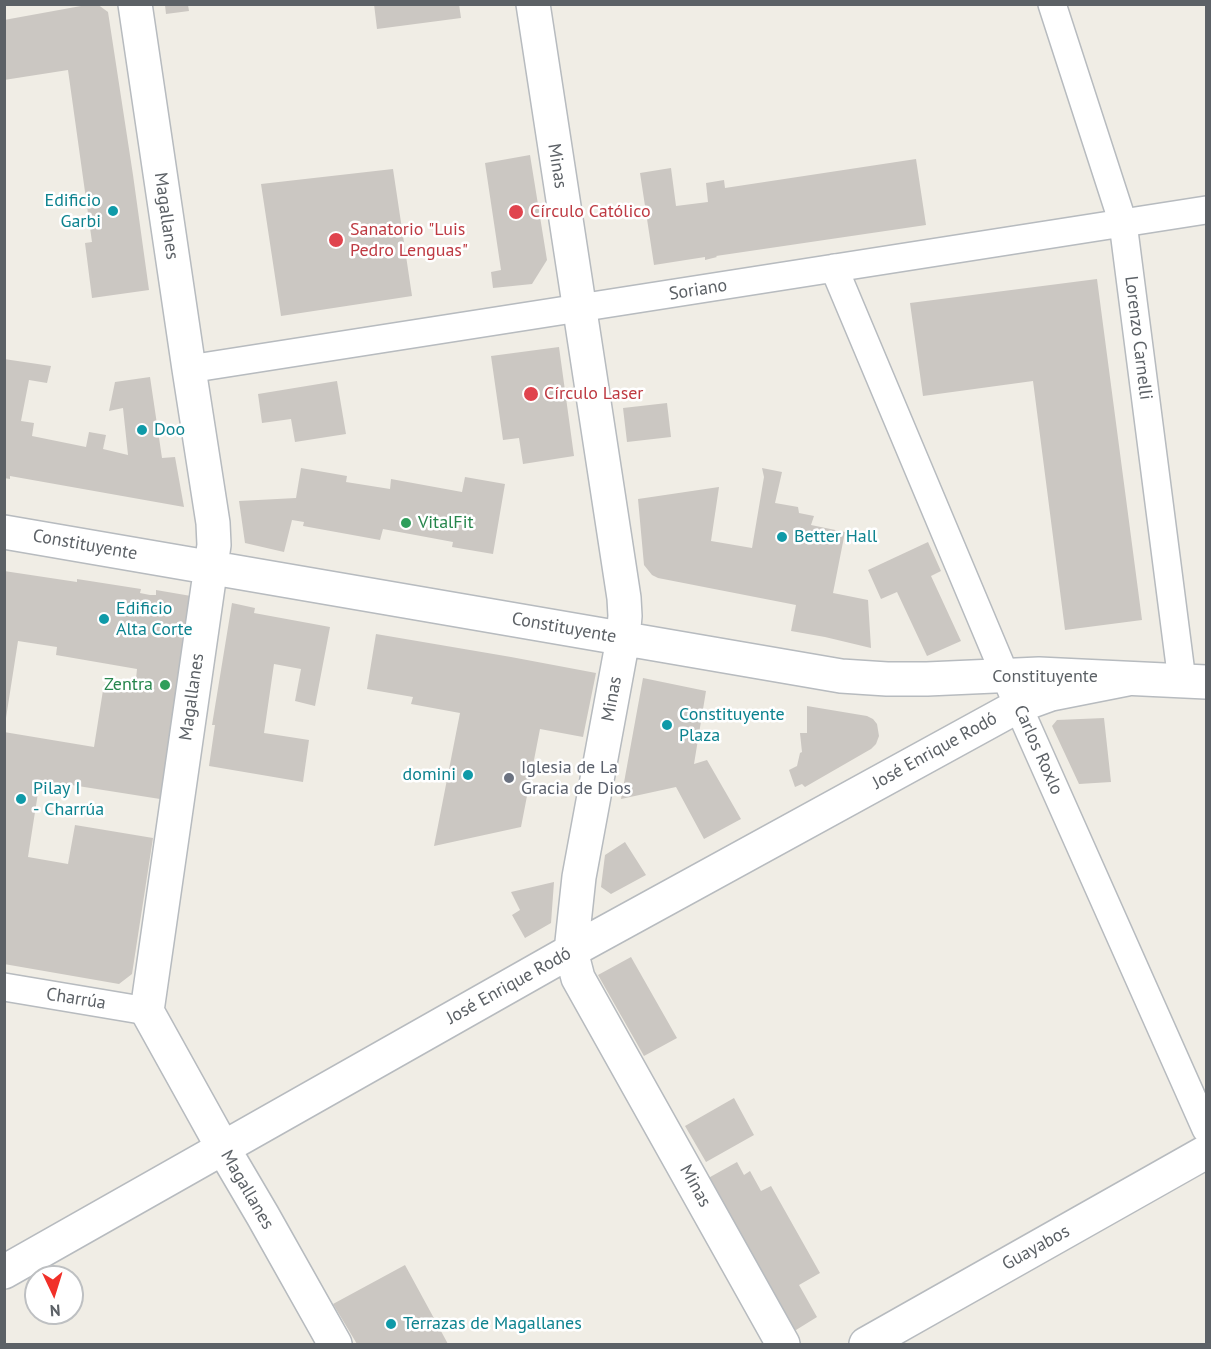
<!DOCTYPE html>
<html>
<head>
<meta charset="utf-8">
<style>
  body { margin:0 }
  #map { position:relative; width:1211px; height:1349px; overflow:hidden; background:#f0ede5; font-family:"PT Sans",sans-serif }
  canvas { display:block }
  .frame { position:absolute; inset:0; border:6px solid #5c6166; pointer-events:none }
  .north { position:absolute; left:24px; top:1265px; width:60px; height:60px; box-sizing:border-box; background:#fff; border:2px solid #bec0c2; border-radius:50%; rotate:176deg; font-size:16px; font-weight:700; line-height:24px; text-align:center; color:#5c6166 }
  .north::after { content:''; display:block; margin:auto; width:21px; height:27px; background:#f13029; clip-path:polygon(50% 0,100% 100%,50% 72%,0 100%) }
</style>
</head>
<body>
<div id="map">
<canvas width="1211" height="1349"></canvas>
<div class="frame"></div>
<div class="north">N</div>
</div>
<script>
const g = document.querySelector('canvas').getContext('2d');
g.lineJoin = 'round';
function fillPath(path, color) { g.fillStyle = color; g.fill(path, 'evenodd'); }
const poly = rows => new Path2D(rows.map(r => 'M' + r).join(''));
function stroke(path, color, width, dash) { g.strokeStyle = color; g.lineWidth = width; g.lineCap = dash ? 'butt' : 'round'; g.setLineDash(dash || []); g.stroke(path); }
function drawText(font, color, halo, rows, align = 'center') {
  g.font = font + ' "PT Sans",sans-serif'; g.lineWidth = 5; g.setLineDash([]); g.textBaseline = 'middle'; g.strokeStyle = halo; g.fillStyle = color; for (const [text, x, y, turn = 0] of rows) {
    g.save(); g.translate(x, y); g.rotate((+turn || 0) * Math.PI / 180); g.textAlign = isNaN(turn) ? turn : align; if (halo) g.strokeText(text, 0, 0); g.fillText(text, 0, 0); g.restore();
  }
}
fillPath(poly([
  [92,4,97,4,108,12,133,175,149,290,92,298,85,243,92,242,68,70,4,80,4,20],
  [374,4,459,4,461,18,377,29],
  [165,5,188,5,189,11,166,14],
  [530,155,547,260,532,284,493,288,491,272,501,270,485,163],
  [916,159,926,225,716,256,717,257,705,260,705,257,654,265,640,173,671,168,676,206,708,202,706,183,724,180,725,188],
  [393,169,412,296,281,316,261,184],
  [1097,279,1142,620,1065,630,1033,381,923,396,910,303],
  [559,347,574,456,523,464,519,438,503,440,491,356],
  [4,359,51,366,47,383,29,380,21,421,34,423,32,436,86,447,89,432,106,435,103,449,128,455,123,408,109,411,115,382,150,377,162,458,175,457,184,507,10,476,10,479,4,478],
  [337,381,346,434,295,442,291,419,262,423,258,394],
  [667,403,671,437,627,442,623,408],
  [301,468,347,476,346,482,390,489,391,479,462,492,465,477,505,484,493,554,452,547,453,542,383,529,380,540,303,526,304,522,292,520,284,552,245,543,239,501,296,498],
  [762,468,782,472,775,503,798,507,799,513,814,516,811,525,845,532,833,593,868,600,871,648,825,637,791,631,796,605,658,578,652,575,644,565,638,499,719,487,711,541,752,548,764,477],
  [928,542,941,571,931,576,961,641,927,656,897,592,881,599,868,570],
  [4,571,77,582,77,579,141,589,140,593,150,595,156,595,156,590,191,596,184,649,160,799,40,780,28,857,68,864,75,825,153,838,132,974,119,984,4,964,4,732,94,747,104,684,135,689,137,669,56,655,57,647,18,641,6,718,4,718],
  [232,603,255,608,254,613,330,627,315,706,295,701,301,669,274,664,264,733,309,740,303,782,209,766,215,725,212,725],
  [376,634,511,657,596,673,583,737,540,729,521,827,434,846,460,713,411,704,413,697,367,689],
  [643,678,706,691,694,764,707,760,741,819,704,839,676,787,621,799],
  [807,706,867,716,873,719,877,724,879,736,876,744,871,749,805,787,802,784,795,787,789,770,797,766,800,753,802,752,800,733,807,733],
  [1104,718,1111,782,1079,784,1052,726,1057,720],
  [625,842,646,875,611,894,601,887,605,855],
  [554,882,551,923,525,938,512,915,520,910,511,892],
  [631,957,677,1038,644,1056,598,975],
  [734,1098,754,1135,706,1162,685,1126],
  [737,1162,744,1175,750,1171,761,1191,771,1186,820,1273,799,1285,817,1317,796,1330,785,1326,703,1181],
  [405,1265,448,1344,357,1344,333,1304]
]), '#cbc7c2');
const minor = poly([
  [1052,4,1123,223,1182,681],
  [834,268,1018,706,1206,1129],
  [189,369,1206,210],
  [4,987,147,1011]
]);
const tertiary = poly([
  [135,4,189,369,213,523,214,545,147,1011,223,1148,263,1216,335,1344],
  [533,4,624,598,625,616,623,639,579,877,571,951,578,978,783,1344],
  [4,532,841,676,887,679,927,679,1039,674,1206,682],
  [4,1272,571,951,1018,706,1051,694,1127,679],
  [866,1344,1206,1152]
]);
stroke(minor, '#b7bbbf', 30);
stroke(tertiary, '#b7bbbf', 36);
stroke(minor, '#fff', 27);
stroke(tertiary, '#fff', 33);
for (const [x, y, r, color] of [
  [113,211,6,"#0f9aa8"],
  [516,212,8,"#e0444e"],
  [336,240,8,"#e0444e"],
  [531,394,8,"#e0444e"],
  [142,430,6,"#0f9aa8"],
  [406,523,6,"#2e9e5b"],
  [782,537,6,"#0f9aa8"],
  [104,619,6,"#0f9aa8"],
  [165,685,6,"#2e9e5b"],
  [667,725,6,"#0f9aa8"],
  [468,775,6,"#0f9aa8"],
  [509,778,6,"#6b7280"],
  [21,799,6,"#0f9aa8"],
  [391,1324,6,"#0f9aa8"]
]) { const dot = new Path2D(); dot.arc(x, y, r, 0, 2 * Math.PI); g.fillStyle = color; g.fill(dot); stroke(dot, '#fff', 2); }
drawText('18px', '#5c6166', '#fff', [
  ["Minas",557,166,81],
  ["Magallanes",166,216,82],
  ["Soriano",698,290,-9],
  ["Lorenzo Carnelli",1138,338,83],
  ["Constituyente",85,545,10],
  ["Constituyente",564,628,10],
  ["Constituyente",1045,677],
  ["Magallanes",192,697,-82],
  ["Minas",612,699,-80],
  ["Carlos Roxlo",1038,750,66],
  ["José Enrique Rodó",935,751,-29],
  ["José Enrique Rodó",509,986,-29],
  ["Charrúa",76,999,9],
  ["Minas",695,1186,61],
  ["Magallanes",247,1190,60],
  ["Guayabos",1036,1248,-29]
]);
drawText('18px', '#0d838f', '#fff', [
  ["Edificio",101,201,"right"],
  ["Garbi",101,222,"right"],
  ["Doo",154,430],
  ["Better Hall",794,537],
  ["Edificio",116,609],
  ["Alta Corte",116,630],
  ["Constituyente",679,715],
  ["Plaza",679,736],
  ["domini",456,775,"right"],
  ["Pilay I",33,789],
  ["- Charrúa",33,810],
  ["Terrazas de Magallanes",403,1324]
], 'left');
drawText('18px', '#be3a42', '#fff', [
  ["Círculo Católico",530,212],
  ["Sanatorio \"Luis",350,230],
  ["Pedro Lenguas\"",350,251],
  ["Círculo Laser",544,394]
], 'left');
drawText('18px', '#27864d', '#fff', [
  ["VitalFit",418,523],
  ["Zentra",153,685,"right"]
], 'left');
drawText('18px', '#5b616d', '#fff', [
  ["Iglesia de La",521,768],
  ["Gracia de Dios",521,789]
], 'left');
</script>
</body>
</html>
